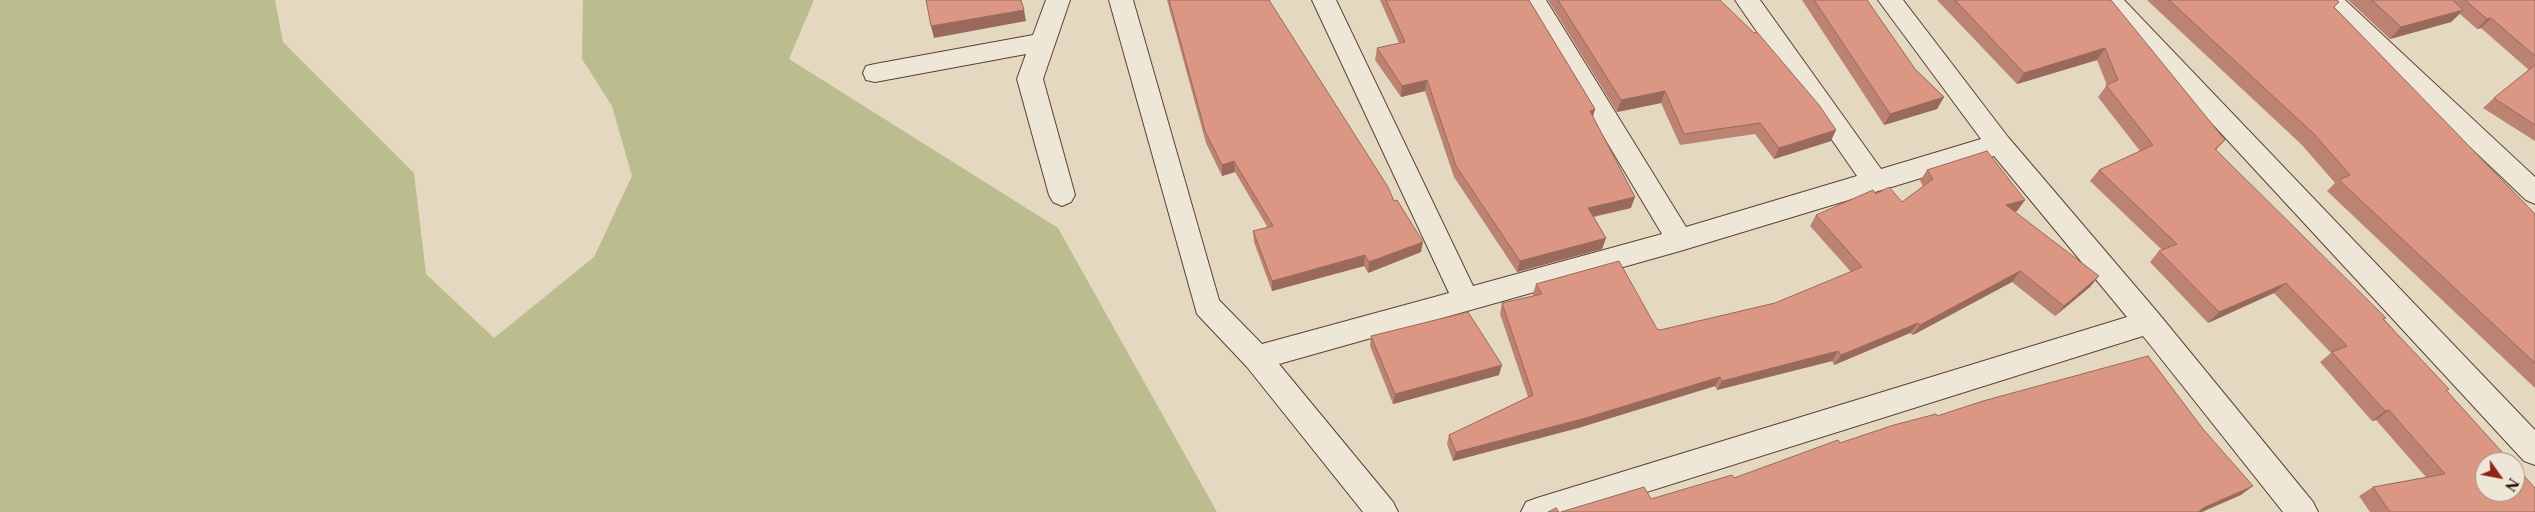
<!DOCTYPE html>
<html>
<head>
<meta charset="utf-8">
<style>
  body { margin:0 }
  #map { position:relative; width:2535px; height:512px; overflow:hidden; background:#e5d8c0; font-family:"Libre Caslon Text",serif }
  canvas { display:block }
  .north { position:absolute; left:2475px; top:452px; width:50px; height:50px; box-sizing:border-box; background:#eee6d6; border:1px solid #a09082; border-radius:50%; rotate:123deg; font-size:14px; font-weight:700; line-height:20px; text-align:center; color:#2c1005 }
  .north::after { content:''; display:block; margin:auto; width:18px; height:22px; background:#8f2418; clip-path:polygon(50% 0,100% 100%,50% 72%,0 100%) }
</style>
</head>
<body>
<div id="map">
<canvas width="2535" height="512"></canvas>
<div class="north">N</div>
</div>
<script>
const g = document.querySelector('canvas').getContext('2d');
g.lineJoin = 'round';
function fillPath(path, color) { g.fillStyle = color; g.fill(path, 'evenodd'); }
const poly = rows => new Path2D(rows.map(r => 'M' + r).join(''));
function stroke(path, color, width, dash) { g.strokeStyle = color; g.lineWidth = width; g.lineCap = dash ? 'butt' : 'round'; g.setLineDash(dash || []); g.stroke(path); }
fillPath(poly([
  [0,0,275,0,283,42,414,173,426,274,494,338,594,257,632,176,612,106,582,59,583,0,814,0,789,59,1058,228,1217,512,0,512]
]), '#bbbd8e');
const street = poly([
  [1046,0,1070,0,1043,79,1075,195,1071,202,1062,206,1053,202,1049,195,1017,79,1026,54,875,82,866,80,863,73,866,66,875,64,1033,35,1046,0],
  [1109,0,1133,0,1219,300,1262,344,1449,293,1312,0,1336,0,1473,286,1662,234,1522,0,1546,0,1686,227,1857,176,1735,0,1760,0,1881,169,1981,139,1878,0,1903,0,2008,137,2159,314,2313,502,2318,512,2283,512,2143,336,1583,512,1521,512,1526,502,1537,498,2127,317,1994,156,1680,251,1279,364,1393,502,1398,512,1363,512,1247,367,1197,314,1109,0],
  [2098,0,2124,0,2535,430,2535,465,2524,461,2098,0],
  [2318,0,2345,0,2535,177,2535,204,2526,200,2322,6,2318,0]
]);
stroke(street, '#5a4234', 2);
fillPath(street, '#eee6d6');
fillPath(poly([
  [1167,0,1269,0,1394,201,1421,252,1368,273,1364,266,1272,291,1254,242,1253,231,1268,228,1235,172,1222,176,1206,143],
  [1380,0,1529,0,1595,109,1593,116,1631,208,1594,217,1606,238,1602,249,1517,272,1454,177,1425,91,1401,97,1375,60,1377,48,1399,43],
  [1548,0,1720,0,1831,141,1774,159,1755,134,1680,145,1661,103,1617,112],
  [1802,0,1867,0,1915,69,1944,97,1937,109,1884,125],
  [1937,0,2111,0,2225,140,2216,150,2384,319,2447,391,2535,512,2370,512,2359,496,2373,487,2426,477,2376,420,2372,421,2320,362,2331,353,2274,293,2208,323,2150,262,2159,251,2162,250,2090,181,2099,170,2140,151,2098,97,2107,85,2097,60,2017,84],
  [2147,0,2337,0,2334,7,2535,214,2535,388,2327,191,2335,183,2302,145],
  [2348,0,2535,0,2535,141,2483,108,2494,98,2529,70,2481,28,2477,29,2460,14,2451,22,2390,39],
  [1927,170,2025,200,2017,211,2014,212,2099,276,2090,287,2055,316,2012,282,1913,335,1910,333,1834,365,1832,361,1717,390,1715,386,1578,428,1453,461,1447,444,1449,435,1528,397,1500,314,1502,303,1533,296,1533,294,1536,284,1660,330,1775,303,1851,272,1810,226,1816,215,1876,194,1902,202,1923,186,1920,181],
  [1371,336,1499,375,1393,404,1370,346]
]), '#bc8272');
fillPath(poly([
  [1024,10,1026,21,934,38,931,26],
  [2463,10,2451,22,2390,39,2401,27],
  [2491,18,2481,28,2477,29,2487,19],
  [2105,48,2097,60,2017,84,2024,73],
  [1427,80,1425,91,1401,97,1402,86],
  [1665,91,1661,103,1617,112,1621,100],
  [1944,97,1937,109,1884,125,1890,114],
  [1595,109,1592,120,1590,111],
  [1836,130,1831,141,1774,159,1779,148],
  [1234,161,1235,172,1222,176,1222,165],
  [1635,197,1631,208,1585,218,1588,208],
  [2025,200,2017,211,1998,216,2006,205],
  [1606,238,1602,249,1517,272,1520,261],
  [1423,242,1421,252,1368,273,1369,262],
  [1365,255,1364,266,1272,291,1272,281],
  [2020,271,2012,282,1913,335,1920,325],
  [2099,276,2090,287,2055,316,2064,306],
  [2286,283,2274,293,2208,323,2219,312],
  [1918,323,1910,333,1834,365,1841,355],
  [1838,351,1832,361,1717,390,1722,381],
  [1502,365,1499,375,1393,404,1395,394],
  [1720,377,1715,386,1578,428,1453,461,1456,452],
  [2389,410,2376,420,2372,421,2385,411],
  [2253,486,2241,495,2202,512,2198,512,2205,507]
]), '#996a5c');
const building = poly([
  [926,0,1021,0,1024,10,931,26,926,0],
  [1169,0,1269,0,1388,187,1394,201,1397,200,1423,242,1369,262,1365,255,1272,281,1253,231,1273,226,1234,161,1222,165,1205,131,1169,0],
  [1386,0,1529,0,1595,109,1590,111,1635,197,1588,208,1606,238,1520,261,1456,166,1427,80,1402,86,1377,48,1405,42,1386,0],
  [1558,0,1720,0,1754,33,1757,32,1819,105,1836,130,1779,148,1760,123,1684,134,1665,91,1621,100,1558,0],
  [1814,0,1867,0,1915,69,1944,97,1890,114,1814,0],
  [1955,0,2111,0,2225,140,2215,149,2386,318,2383,319,2449,389,2446,390,2511,462,2485,462,2485,492,2515,492,2515,466,2535,488,2535,512,2390,512,2373,487,2445,474,2389,410,2385,411,2332,352,2347,346,2286,283,2219,312,2159,251,2177,244,2099,170,2153,145,2106,85,2118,80,2105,48,2024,73,1955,0],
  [2169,0,2337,0,2339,2,2334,7,2535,214,2535,363,2339,180,2350,175,2313,133,2169,0],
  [2372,0,2453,0,2463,10,2401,27,2372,0],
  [2465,0,2535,0,2535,56,2491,18,2487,19,2465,0],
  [2535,65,2535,125,2494,98,2535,65],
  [1987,151,2025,200,2006,205,2099,276,2064,306,2020,271,1920,325,1918,323,1841,355,1838,351,1722,381,1720,377,1582,419,1456,452,1449,435,1533,395,1502,303,1542,294,1536,284,1619,261,1657,329,1660,330,1775,303,1862,267,1816,215,1873,190,1876,194,1889,187,1902,202,1933,179,1927,170,1987,151],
  [1468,312,1502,365,1395,394,1371,336,1468,312],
  [2148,356,2203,429,2253,486,2205,507,2198,512,1561,512,1644,487,1651,499,1732,475,1734,478,1838,440,1840,443,1894,425,1936,414,1937,416,1983,401,2148,356],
  [1556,508,1559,512,1548,512,1556,508]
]);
fillPath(building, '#db9784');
stroke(building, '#996a5c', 1);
</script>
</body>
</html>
